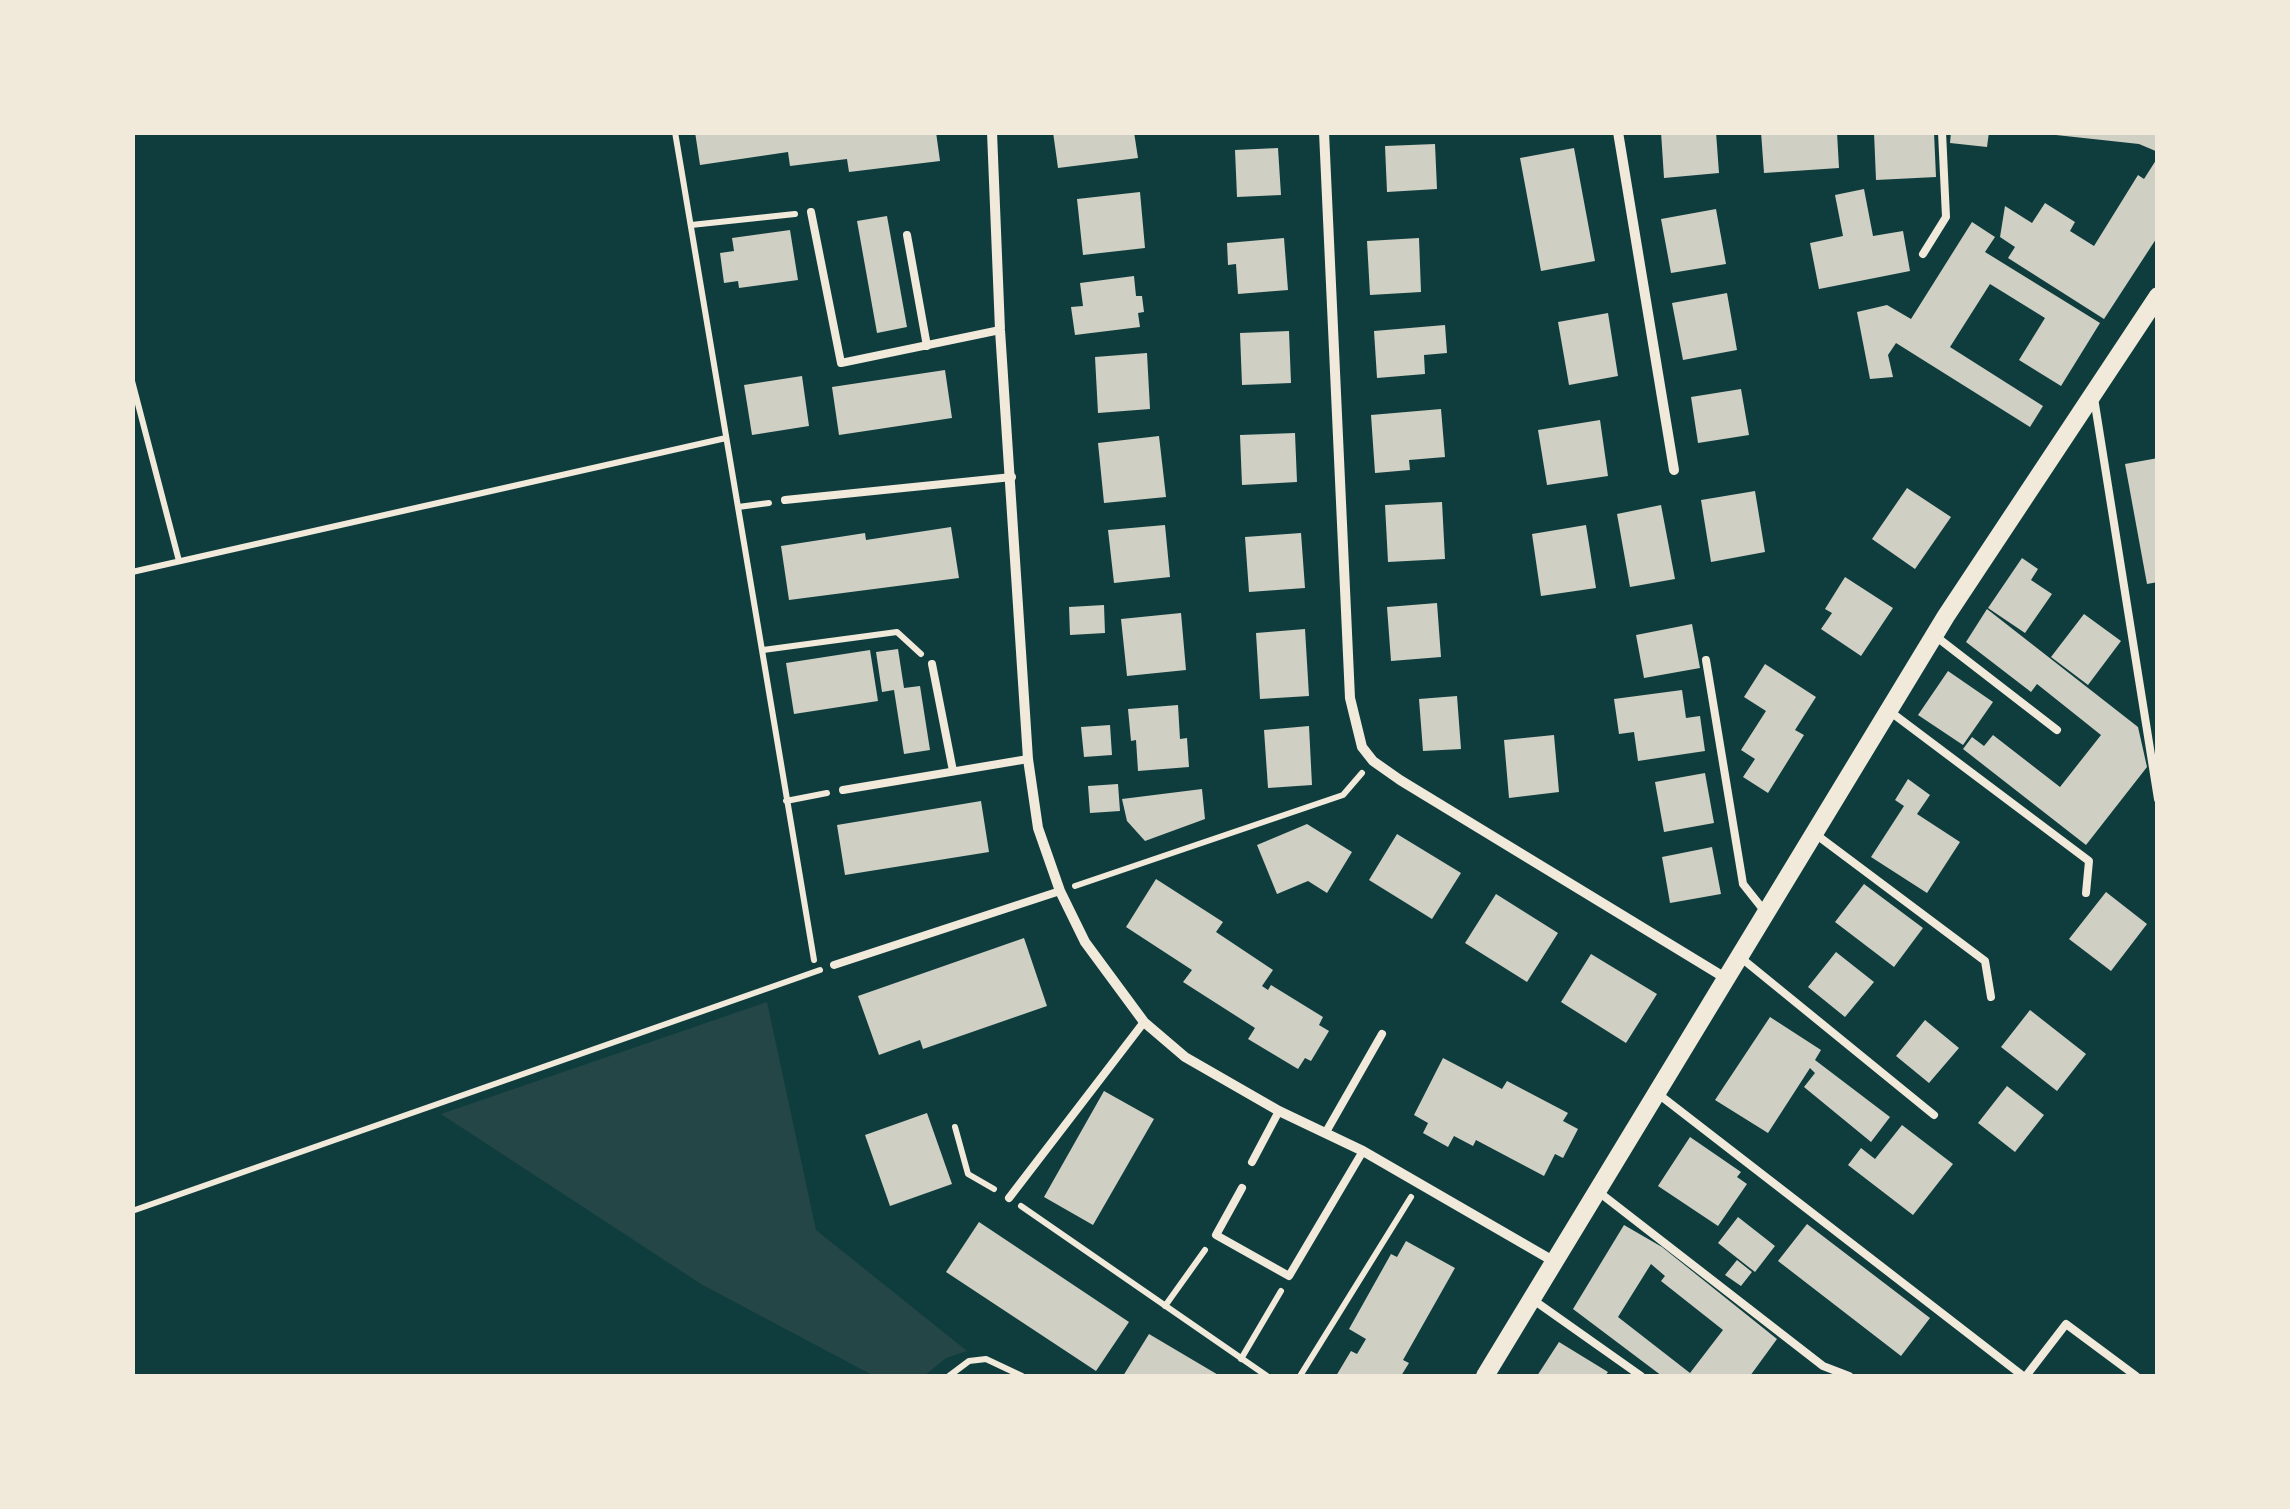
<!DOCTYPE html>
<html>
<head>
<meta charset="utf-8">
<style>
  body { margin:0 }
  #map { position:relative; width:2290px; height:1509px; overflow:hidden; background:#0f3d3e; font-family:"PT Sans Narrow",sans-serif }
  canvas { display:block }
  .frame { position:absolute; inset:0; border:135px solid #f1e9da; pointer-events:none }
</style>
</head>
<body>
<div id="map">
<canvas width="2290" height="1509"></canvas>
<div class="frame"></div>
</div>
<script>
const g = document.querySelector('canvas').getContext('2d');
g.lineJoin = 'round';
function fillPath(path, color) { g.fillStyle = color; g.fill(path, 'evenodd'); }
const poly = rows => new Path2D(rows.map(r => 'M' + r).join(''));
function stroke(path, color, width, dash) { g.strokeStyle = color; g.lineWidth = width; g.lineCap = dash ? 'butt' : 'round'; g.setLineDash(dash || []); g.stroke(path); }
fillPath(poly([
  [767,1002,816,1230,967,1351,946,1358,924,1376,874,1376,701,1284,441,1114]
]), '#244646');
fillPath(poly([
  [695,132,936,132,940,161,849,172,847,159,790,166,788,152,700,165],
  [1053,132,1134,132,1138,158,1058,168],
  [1661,132,1716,132,1719,173,1664,178],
  [1761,132,1837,132,1839,168,1764,173],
  [1874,132,1934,132,1936,177,1876,180],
  [1951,132,1989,132,1987,147,1950,143],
  [2056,132,2158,132,2158,152,2139,144,2056,135],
  [1435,144,1437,189,1387,192,1385,146],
  [1278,148,1281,195,1237,197,1235,150],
  [1574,148,1595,261,1541,271,1520,158],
  [2158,157,2158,236,2104,319,2008,258,2015,247,2000,237,2005,206,2032,223,2045,203,2075,222,2070,231,2094,246,2138,175,2144,179],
  [1864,189,1873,236,1903,231,1910,271,1819,289,1810,243,1843,236,1835,195],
  [1140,192,1145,248,1083,255,1077,199],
  [1716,209,1726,264,1671,273,1661,219],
  [887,216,907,327,877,333,857,221],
  [1972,222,1995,237,1985,252,2100,323,2061,386,2019,360,2045,318,1990,284,1950,347,2043,406,2030,427,1896,343,1888,355,1893,377,1870,379,1857,312,1887,305,1911,319],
  [790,230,798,280,739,288,738,281,724,283,720,253,734,251,732,238],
  [1284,238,1288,290,1238,294,1236,264,1228,265,1227,243],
  [1419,238,1421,292,1370,295,1367,241],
  [1134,276,1136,296,1142,296,1144,312,1138,313,1140,327,1075,335,1071,307,1083,306,1080,283],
  [1727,293,1737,350,1683,360,1672,303],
  [1608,313,1618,376,1569,385,1558,322],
  [1445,325,1447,353,1424,355,1425,374,1377,378,1374,331],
  [1289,331,1291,383,1242,385,1240,333],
  [1147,353,1150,409,1098,413,1095,357],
  [945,370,952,418,839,435,832,387],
  [802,376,809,426,752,435,744,385],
  [1741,389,1749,435,1698,443,1691,397],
  [1441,409,1445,457,1409,460,1410,470,1375,473,1371,415],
  [1600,420,1608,476,1547,485,1538,430],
  [1295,433,1297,482,1242,485,1240,435],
  [1159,436,1166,497,1104,503,1098,443],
  [2158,458,2158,582,2147,584,2125,464],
  [1907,488,1951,517,1915,569,1872,539],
  [1755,491,1765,552,1711,562,1701,500],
  [1442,502,1445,559,1388,562,1385,505],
  [1661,505,1675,579,1630,587,1617,514],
  [1165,525,1170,577,1114,583,1108,530],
  [1586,525,1596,588,1541,596,1532,534],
  [951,527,959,578,789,600,781,546,865,533,866,540],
  [1301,533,1305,588,1249,592,1245,537],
  [2022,558,2038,569,2031,580,2052,594,2025,633,1988,608],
  [1845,577,1893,608,1861,656,1821,629,1832,613,1825,609],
  [1437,603,1441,657,1391,661,1387,607],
  [1104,605,1105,633,1070,635,1069,607],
  [1987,609,2138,727,2147,767,2086,845,1963,749,1972,737,1984,746,1993,735,2060,787,2101,735,2037,684,2031,692,1966,642],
  [1181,613,1186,670,1127,676,1121,619],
  [2084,614,2121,641,2088,685,2051,657],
  [1692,624,1700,668,1644,678,1636,635],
  [1305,629,1309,696,1260,699,1256,633],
  [898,649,904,688,920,686,930,750,904,754,894,690,882,692,876,652],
  [870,650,878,701,794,714,786,663],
  [1765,664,1816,697,1795,730,1804,735,1768,793,1743,777,1755,759,1741,750,1766,711,1744,697],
  [1948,671,1993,702,1963,745,1918,715],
  [1682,690,1686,718,1700,716,1705,751,1638,761,1634,732,1619,734,1614,699],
  [1457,696,1461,749,1423,751,1419,699],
  [1178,705,1180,739,1187,738,1189,767,1138,771,1136,740,1131,741,1128,709],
  [1110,725,1112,755,1084,757,1081,727],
  [1309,726,1312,785,1268,788,1264,730],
  [1554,735,1559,792,1509,798,1504,740],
  [1705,773,1714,823,1664,832,1655,782],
  [1908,779,1930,795,1917,814,1960,842,1927,893,1871,857,1904,806,1895,800],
  [1118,784,1120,811,1090,813,1088,786],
  [1202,789,1205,819,1145,841,1127,821,1122,799],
  [981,801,989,852,845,875,837,825],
  [1307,824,1352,852,1327,893,1308,881,1277,894,1257,845],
  [1397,834,1461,873,1432,919,1369,880],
  [1712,847,1721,894,1670,903,1662,857],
  [1156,879,1223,922,1216,932,1273,970,1262,986,1268,990,1271,985,1323,1017,1319,1025,1329,1031,1311,1061,1305,1058,1298,1069,1248,1039,1255,1028,1183,982,1192,970,1126,927],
  [1864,884,1923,928,1894,967,1835,922],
  [2106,892,2147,924,2111,971,2069,939],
  [1496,894,1558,933,1527,982,1465,943],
  [1024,938,1047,1006,923,1049,920,1040,879,1055,858,996],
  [1836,952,1874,982,1845,1017,1808,987],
  [1591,954,1657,994,1626,1043,1561,1002],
  [2030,1010,2086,1054,2057,1091,2001,1047],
  [1770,1017,1821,1050,1815,1060,1890,1117,1871,1142,1804,1087,1815,1073,1810,1068,1768,1133,1715,1100],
  [1925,1020,1959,1048,1929,1083,1896,1056],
  [1443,1058,1502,1089,1507,1081,1568,1113,1563,1121,1578,1129,1563,1158,1555,1154,1544,1176,1476,1140,1473,1146,1454,1136,1448,1147,1423,1133,1428,1123,1414,1115],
  [2007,1086,2044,1115,2015,1152,1978,1123],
  [1104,1091,1154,1119,1093,1225,1044,1197],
  [927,1113,952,1184,890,1206,865,1135],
  [1902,1125,1953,1164,1913,1215,1848,1165,1861,1148,1875,1159],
  [1690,1137,1741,1172,1737,1177,1747,1184,1718,1226,1658,1186],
  [1738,1217,1775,1246,1755,1272,1718,1243],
  [979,1222,1129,1322,1096,1371,946,1272],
  [1807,1224,1930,1318,1901,1356,1778,1261],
  [1624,1225,1662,1247,1777,1339,1750,1376,1662,1376,1573,1309],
  [1651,1264,1665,1276,1661,1281,1723,1330,1690,1373,1618,1317],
  [1406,1241,1455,1268,1403,1360,1409,1363,1401,1376,1336,1376,1351,1351,1357,1354,1366,1339,1349,1329,1391,1254,1397,1257],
  [1737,1260,1752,1272,1741,1286,1725,1275],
  [1149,1334,1220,1376,1123,1376],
  [1559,1342,1608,1372,1605,1376,1537,1376]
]), '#cfcfc3');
stroke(poly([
  [675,132,814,960],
  [691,225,795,214],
  [132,381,179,561],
  [738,507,769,503],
  [132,572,726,438],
  [763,650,897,632,921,654],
  [786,801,827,793],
  [1075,886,1343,795,1362,773],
  [955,1127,968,1174,994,1189],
  [1021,1206,1267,1376],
  [132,1211,820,970],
  [1165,1306,1205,1250],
  [1241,1359,1281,1291],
  [949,1376,969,1361,986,1359,1022,1376],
  [1300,1376,1411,1197]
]), '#f1e9da', 6);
stroke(poly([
  [811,212,841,363,1000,330],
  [907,235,927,346],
  [1923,254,1946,217,1942,132],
  [2094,398,2158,799],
  [785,500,1012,477],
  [1934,635,2057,730],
  [1706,660,1743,884,1766,913],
  [932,664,953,771],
  [1888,710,2089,861,2086,893],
  [843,790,1028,759],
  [1814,833,1985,961,1991,997],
  [1740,957,1934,1115],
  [834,965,1060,891],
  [1657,1093,2023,1376],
  [1326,1132,1382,1034],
  [1252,1162,1279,1111],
  [1242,1188,1216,1235,1289,1276,1363,1151],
  [1600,1193,1823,1366,1849,1376],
  [1009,1198,1144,1022],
  [1532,1299,1641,1376],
  [2026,1376,2066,1324,2136,1376]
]), '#f1e9da', 8);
stroke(poly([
  [992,132,1000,330,1028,759,1038,828,1060,891,1085,942,1144,1022,1185,1057,1279,1111,1363,1151,1555,1262],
  [1324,132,1350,698,1362,747,1373,761,1400,780,1727,979],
  [1618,132,1674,470]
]), '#f1e9da', 10);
stroke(poly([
  [1485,1376,1946,616,2158,296]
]), '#f1e9da', 18);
</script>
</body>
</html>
